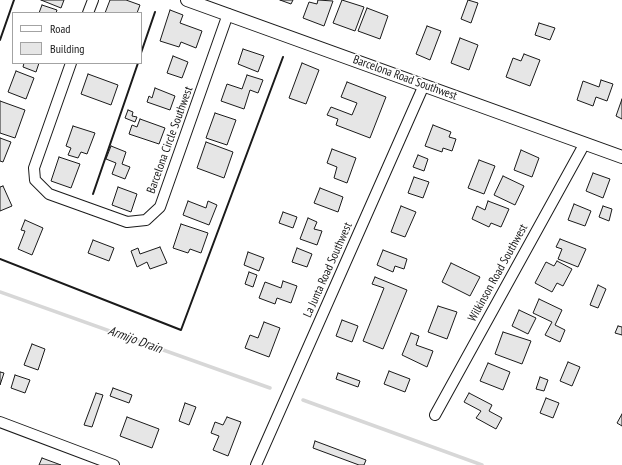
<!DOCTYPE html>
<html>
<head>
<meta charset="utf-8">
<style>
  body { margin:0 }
  #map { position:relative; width:622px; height:465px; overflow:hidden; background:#fff; font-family:"PT Sans Narrow",sans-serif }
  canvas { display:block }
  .legend { position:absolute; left:12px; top:12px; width:130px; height:52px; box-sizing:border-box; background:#fff; border:1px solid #a3a3a3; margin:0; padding:5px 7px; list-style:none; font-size:12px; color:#1a1a1a }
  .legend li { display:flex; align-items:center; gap:8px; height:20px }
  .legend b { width:20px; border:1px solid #a3a3a3 }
</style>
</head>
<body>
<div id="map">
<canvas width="622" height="465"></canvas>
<ul class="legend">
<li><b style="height:5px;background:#fff"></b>Road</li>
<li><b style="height:11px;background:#e6e6e6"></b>Building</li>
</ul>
</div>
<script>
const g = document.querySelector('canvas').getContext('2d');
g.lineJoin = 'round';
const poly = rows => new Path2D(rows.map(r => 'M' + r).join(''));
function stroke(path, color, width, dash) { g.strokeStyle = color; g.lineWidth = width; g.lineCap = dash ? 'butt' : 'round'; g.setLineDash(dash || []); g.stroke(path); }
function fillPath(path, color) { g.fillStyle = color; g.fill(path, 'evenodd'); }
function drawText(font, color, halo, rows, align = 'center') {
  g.font = font + ' "PT Sans Narrow",sans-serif'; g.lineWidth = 3; g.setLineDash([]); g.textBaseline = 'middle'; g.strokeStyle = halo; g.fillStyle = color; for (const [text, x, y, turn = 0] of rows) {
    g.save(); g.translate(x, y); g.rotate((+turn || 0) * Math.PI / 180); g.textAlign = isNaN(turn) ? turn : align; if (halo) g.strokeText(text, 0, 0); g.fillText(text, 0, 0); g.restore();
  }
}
stroke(poly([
  [0,292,270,388],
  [303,400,482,465]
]), '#d7d7d7', 3.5);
const building = poly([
  [41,0,64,0,61,8,41,0],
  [110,0,126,0,140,5,137,13,105,13,110,0],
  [280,0,293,0,291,4,280,0],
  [318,0,333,1,324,26,303,18,309,2,317,4,318,0],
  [342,0,364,7,355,31,333,23,342,0],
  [468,0,478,3,471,23,461,19,468,0],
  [42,5,57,10,56,13,39,13,42,5],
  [367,8,388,16,380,39,358,31,367,8],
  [170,10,183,15,180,23,202,31,196,48,181,42,179,47,160,41,170,10],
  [539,23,555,28,550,40,535,35,539,23],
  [427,26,441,31,430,60,416,54,427,26],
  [460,38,478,45,469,70,451,63,460,38],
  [243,49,264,56,258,72,238,64,243,49],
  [524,54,540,60,530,86,506,77,513,58,521,61,524,54],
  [173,56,188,62,182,78,167,73,173,56],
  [24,63,39,63,36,72,23,67,24,63],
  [302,63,319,70,306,104,289,98,302,63],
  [16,71,34,78,26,99,8,92,16,71],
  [88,74,118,85,111,105,81,94,88,74],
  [247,75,263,80,258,93,250,90,244,109,221,101,227,84,242,89,247,75],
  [601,80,613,84,607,101,596,97,593,106,577,100,583,81,599,87,601,80],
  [347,82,386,97,370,138,336,125,338,119,327,115,331,107,352,115,357,103,341,97,347,82],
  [155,88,175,96,170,110,147,102,149,96,152,98,155,88],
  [622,99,622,119,616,116,622,99],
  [0,101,25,110,15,138,0,133,0,101],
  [128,110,133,112,132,116,137,117,135,122,125,118,128,110],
  [215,113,236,120,227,145,206,138,215,113],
  [140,119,165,128,159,144,129,134,132,125,137,127,140,119],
  [433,125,451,132,449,137,456,139,452,151,443,148,442,152,425,146,433,125],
  [73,126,95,133,87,154,81,152,78,158,68,155,71,148,66,146,73,126],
  [0,138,11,142,3,162,0,161,0,138],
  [206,142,233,152,224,178,197,168,206,142],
  [111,146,126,152,122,164,130,167,125,179,112,174,116,163,106,159,111,146],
  [332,149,356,158,347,183,334,178,337,167,327,163,332,149],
  [521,150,539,158,532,177,514,170,521,150],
  [418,155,428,159,424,171,413,167,418,155],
  [59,157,80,164,71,188,51,181,59,157],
  [479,160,495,166,484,194,468,188,479,160],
  [593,173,610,179,603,198,586,191,593,173],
  [503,176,524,186,515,205,494,195,503,176],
  [414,177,429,182,423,198,408,193,414,177],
  [3,186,12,206,0,211,0,187,3,186],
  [118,187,137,194,131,212,112,205,118,187],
  [320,188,343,197,338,212,314,203,320,188],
  [188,201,206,208,208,201,217,205,209,225,183,215,188,201],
  [488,201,509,209,501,227,491,223,489,227,472,219,477,206,485,210,488,201],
  [574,204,591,211,585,226,568,220,574,204],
  [401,206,416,212,405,237,391,232,401,206],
  [603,206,612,209,609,221,599,217,603,206],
  [283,212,297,217,293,228,279,223,283,212],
  [308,218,317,222,314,229,322,231,317,245,300,239,308,218],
  [25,220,43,228,32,255,18,249,25,231,21,230,25,220],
  [181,224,208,233,201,253,190,249,188,253,173,248,181,224],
  [560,239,586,249,578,267,558,259,562,249,556,247,560,239],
  [93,240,114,248,109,261,88,253,93,240],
  [160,247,167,263,150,269,147,262,137,267,131,251,138,248,140,254,160,247],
  [297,248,312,254,307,267,292,262,297,248],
  [383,250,407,259,404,269,395,266,393,272,377,265,383,250],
  [248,252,264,258,259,271,244,265,248,252],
  [557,261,572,269,563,286,557,283,552,292,535,283,546,262,554,266,557,261],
  [451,263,480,277,470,296,442,282,451,263],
  [249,272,257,275,253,287,245,284,249,272],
  [375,277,407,290,383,349,363,341,384,288,372,284,375,277],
  [283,281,297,286,291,303,277,298,275,304,259,298,265,282,281,288,283,281],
  [598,285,606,289,598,308,590,305,598,285],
  [539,299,562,310,555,325,565,330,560,342,545,335,552,322,533,313,539,299],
  [438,306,457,312,447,339,428,332,438,306],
  [519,310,536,318,528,334,512,326,519,310],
  [342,320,358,326,352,342,336,336,342,320],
  [264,322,280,328,269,357,245,348,250,335,258,338,264,322],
  [618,326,622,327,622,335,615,333,618,326],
  [503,332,531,341,522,364,495,354,503,332],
  [411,333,419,336,416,345,433,351,427,367,402,355,411,333],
  [32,344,45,349,38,370,24,365,32,344],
  [568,362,580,367,572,386,560,381,568,362],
  [488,363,510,372,503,390,480,381,488,363],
  [389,371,410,379,405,392,384,384,389,371],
  [0,372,4,373,0,385,0,372],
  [338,373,360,381,358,387,336,379,338,373],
  [15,375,30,380,25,393,11,388,15,375],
  [540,377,548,380,544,391,536,389,540,377],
  [113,388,132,395,129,403,110,396,113,388],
  [96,393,103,395,92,427,84,425,96,393],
  [469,393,492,405,489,411,502,418,496,429,476,418,481,411,464,402,469,393],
  [546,398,559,403,553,418,540,413,546,398],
  [185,403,196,407,189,425,179,421,185,403],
  [622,414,622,426,617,423,622,414],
  [127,417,159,429,152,448,120,436,127,417],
  [227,417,241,422,228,456,213,450,219,436,211,433,215,422,223,425,227,417],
  [315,441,366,460,364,465,359,465,313,448,315,441],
  [42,458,61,465,39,465,42,458]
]);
fillPath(building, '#e6e6e6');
stroke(building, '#1a1a1a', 1);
const minor = poly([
  [88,13,93,0],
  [71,63,34,168,35,180,49,194,127,222,146,220,160,207,228,14],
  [435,415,585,143],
  [0,422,114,465],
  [256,465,424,85]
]);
const tertiary = poly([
  [187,0,622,157]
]);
stroke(minor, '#1a1a1a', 12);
stroke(tertiary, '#1a1a1a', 14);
stroke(minor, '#fff', 10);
stroke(tertiary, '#fff', 12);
stroke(poly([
  [0,40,14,0],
  [141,53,155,12],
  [93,194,138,63],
  [0,259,181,330,283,57]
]), '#1a1a1a', 2);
drawText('12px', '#1a1a1a', '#fff', [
  ["Barcelona Road Southwest",405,78,20],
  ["Barcelona Circle Southwest",170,140,-70],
  ["La Junta Road Southwest",328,270,-66],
  ["Wilkinson Road Southwest",498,273,-61]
]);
drawText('italic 13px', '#1a1a1a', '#fff', [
  ["Armijo Drain",135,340,20]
]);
</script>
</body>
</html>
